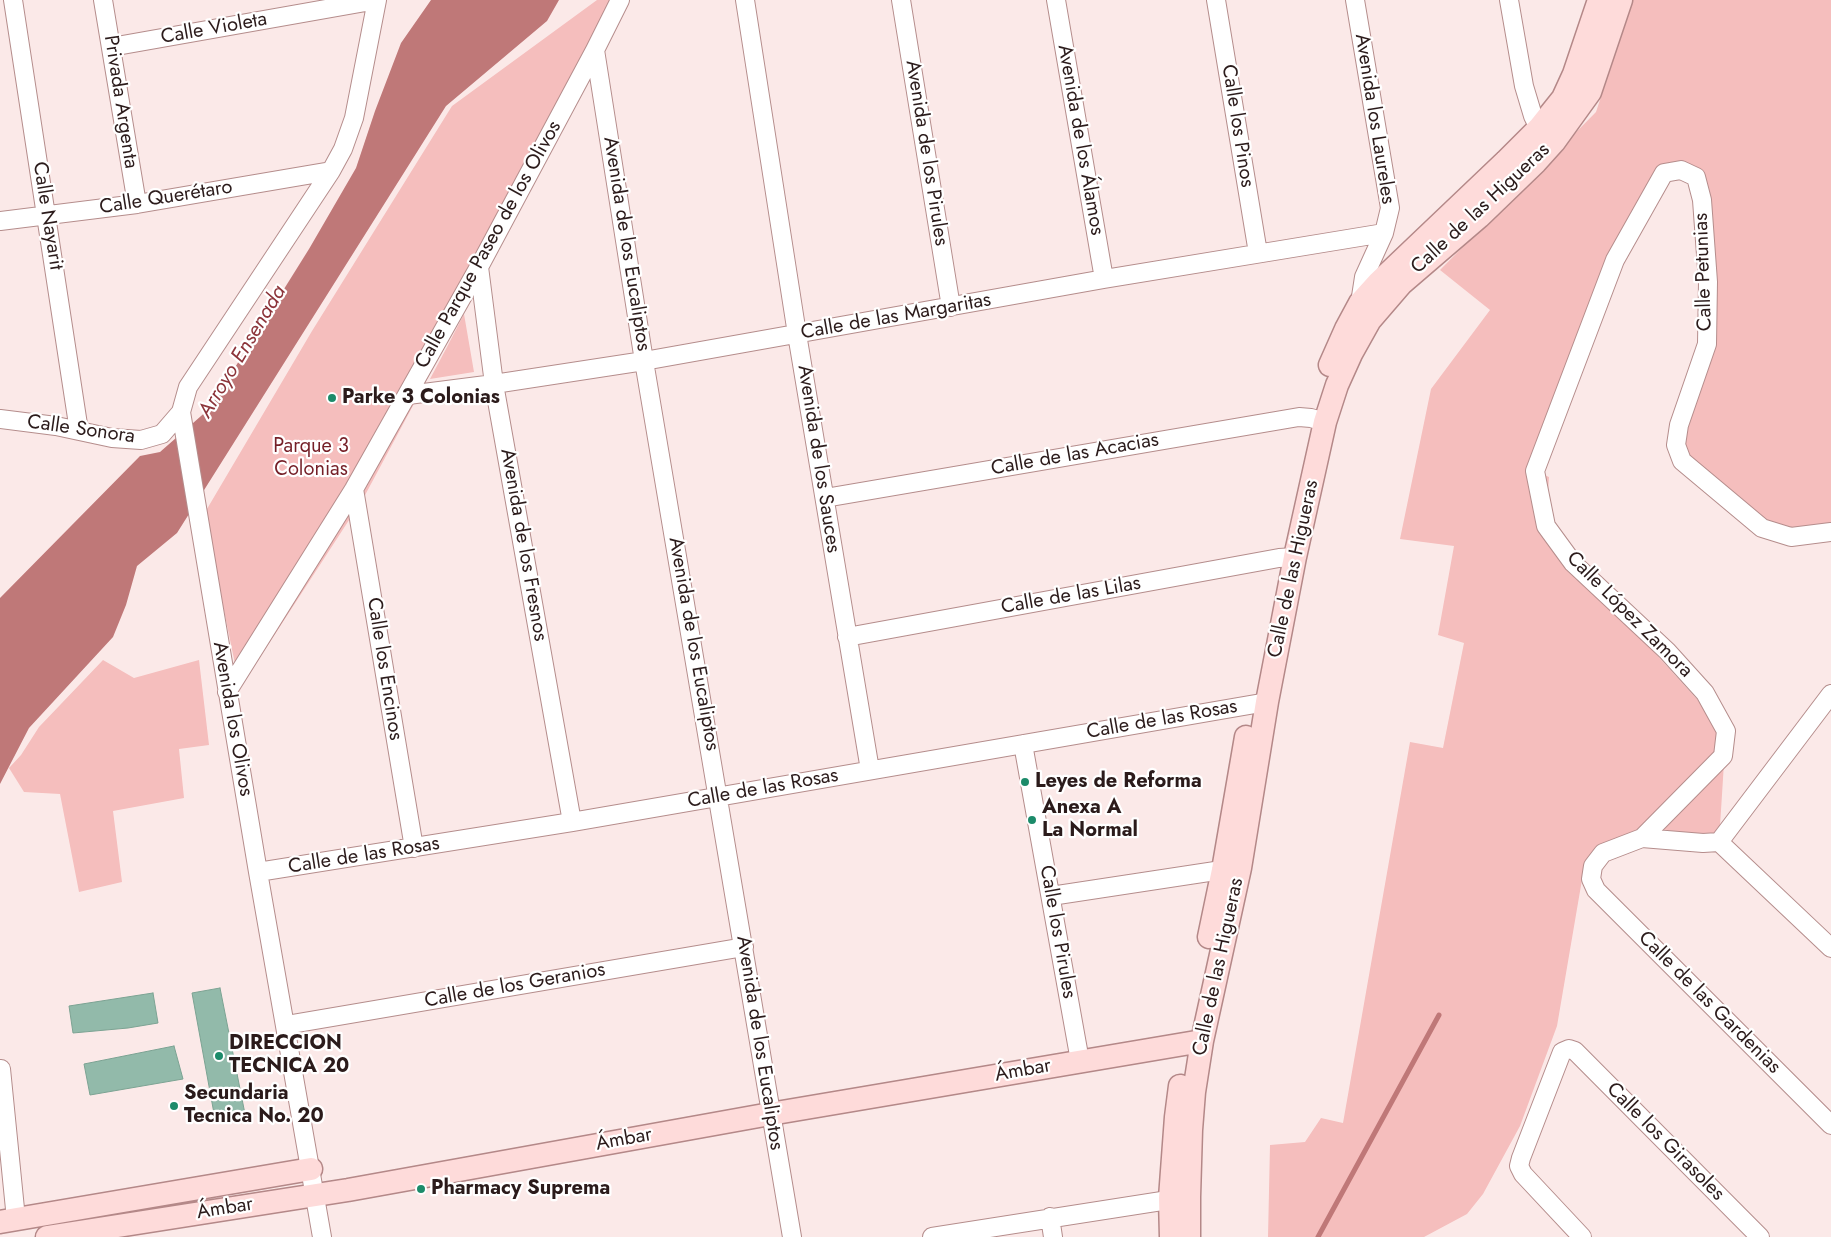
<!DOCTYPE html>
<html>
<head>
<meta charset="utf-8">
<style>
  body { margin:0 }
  canvas { display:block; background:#fbe9e8 }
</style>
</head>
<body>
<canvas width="1831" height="1237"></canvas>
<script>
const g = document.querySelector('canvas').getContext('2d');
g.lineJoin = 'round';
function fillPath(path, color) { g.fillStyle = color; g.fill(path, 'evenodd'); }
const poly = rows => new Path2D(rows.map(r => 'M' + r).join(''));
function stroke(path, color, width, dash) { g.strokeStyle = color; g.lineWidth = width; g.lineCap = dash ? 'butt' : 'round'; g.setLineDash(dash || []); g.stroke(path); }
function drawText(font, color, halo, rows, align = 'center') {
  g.font = font + ' Jost,sans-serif'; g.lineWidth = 4.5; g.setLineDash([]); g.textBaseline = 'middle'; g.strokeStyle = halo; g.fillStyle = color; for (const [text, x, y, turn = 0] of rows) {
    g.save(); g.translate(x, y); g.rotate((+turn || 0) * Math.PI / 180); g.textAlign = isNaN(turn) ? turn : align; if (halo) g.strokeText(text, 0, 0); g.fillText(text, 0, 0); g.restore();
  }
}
fillPath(poly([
  [597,0,627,0,601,55,364,497,240,688,204,514,312,331,452,106],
  [1633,0,1831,0,1831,532,1762,528,1676,445,1707,344,1696,177,1664,173,1615,260,1535,471,1549,477,1546,526,1573,563,1726,731,1719,842,1642,838,1585,862,1557,1026,1520,1126,1483,1194,1467,1214,1424,1237,1268,1237,1270,1145,1305,1142,1321,1118,1343,1123,1410,742,1443,748,1464,643,1438,635,1454,546,1400,539,1431,389,1490,310,1440,270,1596,112],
  [464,314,474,372,430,379,447,347],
  [103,660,134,678,199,660,209,745,179,749,184,798,113,811,122,882,79,892,60,794,24,792,9,768,21,755,39,727]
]), '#f5bebd');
fillPath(poly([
  [431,0,559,0,547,21,446,106,177,533,137,566,126,605,113,637,29,728,0,784,0,598,140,456,160,452,209,409,309,249,356,168,375,111,401,43]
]), '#bf7878');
stroke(poly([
  [1318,1237,1439,1015]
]), '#bf7878', 5);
const building = poly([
  [220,988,246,1119,215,1119,192,993,220,988],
  [153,993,158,1023,128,1028,73,1033,69,1006,153,993],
  [174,1046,183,1079,90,1095,84,1064,174,1046]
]);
fillPath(building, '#92baaa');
stroke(building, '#7ca393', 1);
const minor = poly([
  [13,0,79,431],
  [103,0,137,204],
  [745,0,797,334,870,770],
  [901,0,951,307],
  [1056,0,1104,279],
  [1216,0,1258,253],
  [1355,0,1390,208,1384,233,1364,277,1360,303,1362,306],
  [1509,0,1524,86,1533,116,1539,128,1546,135],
  [111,47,377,0],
  [595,50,644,361,792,1237],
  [0,221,137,204,331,171],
  [479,267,494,384,572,822],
  [408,395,494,384,644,361,1104,279,1384,233],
  [0,419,56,426,112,438,141,440,162,434,181,412],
  [354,489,414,848],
  [825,498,1299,417,1311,418,1325,422],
  [847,637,1279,558,1295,557],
  [227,692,354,489,479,267,595,50,620,0],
  [1023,744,1080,1061],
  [1642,838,1723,756,1726,731,1705,693,1667,651,1573,563,1546,526,1535,471,1615,260,1664,173,1681,170,1696,177,1702,200,1708,282,1707,344,1679,425,1676,445,1682,461,1762,528,1791,537,1831,532],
  [1719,842,1703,843,1642,838,1603,853,1593,866,1591,879,1596,890,1831,1125],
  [1719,842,1831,694],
  [1719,842,1831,948],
  [258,872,572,822,1267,702],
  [1051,896,1235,868],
  [286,1025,744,947],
  [1,1069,16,1219],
  [1050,1217,1053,1237],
  [322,1237,258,872,181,412,188,387,331,171,343,149,354,118,377,0],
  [932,1237,1181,1198],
  [1582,1237,1523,1174,1519,1166,1521,1158,1562,1052,1569,1049,1575,1051,1760,1237]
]);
const major = poly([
  [1330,365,1346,329,1360,303,1379,282,1506,161,1539,128,1563,98,1574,74,1599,0],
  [1209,937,1223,870,1246,737],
  [0,1222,311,1169],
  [47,1237,348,1190,770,1114,1202,1041],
  [1171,1237,1170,1198,1176,1117,1180,1086],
  [1189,1237,1189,1197,1191,1130,1194,1092,1202,1041,1240,868,1267,702,1295,557,1325,422,1337,385,1351,354,1370,320,1401,284,1479,217,1536,162,1554,142,1590,92,1621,0]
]);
stroke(minor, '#b58d8c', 20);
stroke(major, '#b48888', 25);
stroke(minor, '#fff', 18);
stroke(major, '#fedbda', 22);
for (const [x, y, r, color] of [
  [332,398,5,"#1c8b6a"],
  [1025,782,5,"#1c8b6a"],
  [1032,820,5,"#1c8b6a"],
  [219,1056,5,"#1c8b6a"],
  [174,1106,5,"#1c8b6a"],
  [421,1189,5,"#1c8b6a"]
]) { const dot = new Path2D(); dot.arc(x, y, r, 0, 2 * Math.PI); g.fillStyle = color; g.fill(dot); stroke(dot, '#fff', 2); }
drawText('20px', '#2b1b1b', '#fff', [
  ["Calle Violeta",214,29,-10],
  ["Privada Argenta",120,102,81],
  ["Avenida los Laureles",1374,119,81],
  ["Calle los Pinos",1237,126,81],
  ["Avenida de los Álamos",1080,140,80],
  ["Avenida de los Pirules",926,153,81],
  ["Calle Querétaro",166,198,-9],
  ["Calle de las Higueras",1481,209,-43],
  ["Calle Nayarit",47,216,81],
  ["Avenida de los Eucaliptos",626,244,81],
  ["Calle Parque Paseo de los Olivos",489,245,-61],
  ["Calle Petunias",1704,272,-92],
  ["Calle de las Margaritas",896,317,-10],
  ["Calle Sonora",81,430,8],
  ["Calle de las Acacias",1075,455,-10],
  ["Avenida de los Sauces",818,459,81],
  ["Avenida de los Fresnos",523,545,80],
  ["Calle de las Higueras",1294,569,-78],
  ["Calle de las Lilas",1071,596,-10],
  ["Calle López Zamora",1629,615,45],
  ["Avenida de los Eucaliptos",693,644,80],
  ["Calle los Encinos",384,669,81],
  ["Avenida los Olivos",232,719,80],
  ["Calle de las Rosas",1162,720,-10],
  ["Calle de las Rosas",763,789,-10],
  ["Calle de las Rosas",364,856,-9],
  ["Calle los Pirules",1057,932,80],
  ["Calle de las Higueras",1219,967,-78],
  ["Calle de los Geranios",515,986,-10],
  ["Calle de las Gardenias",1709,1003,45],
  ["Avenida de los Eucaliptos",759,1043,81],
  ["Ámbar",1023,1071,-10],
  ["Ámbar",624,1140,-10],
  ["Calle los Girasoles",1665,1142,45],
  ["Ámbar",225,1209,-9]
]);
drawText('bold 20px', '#2b1b1b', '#fff', [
  ["Parke 3 Colonias",342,398],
  ["Leyes de Reforma",1035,782],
  ["Anexa A",1042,808],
  ["La Normal",1042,831],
  ["DIRECCION",229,1044],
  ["TECNICA 20",229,1067],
  ["Secundaria",184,1094],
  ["Tecnica No. 20",184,1117],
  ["Pharmacy Suprema",431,1189]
], 'left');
drawText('20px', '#751f27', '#fff', [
  ["Parque 3",311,447],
  ["Colonias",311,470]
]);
drawText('italic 21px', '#8c343a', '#fff', [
  ["Arroyo Ensenada",243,352,-59]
]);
</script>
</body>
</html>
